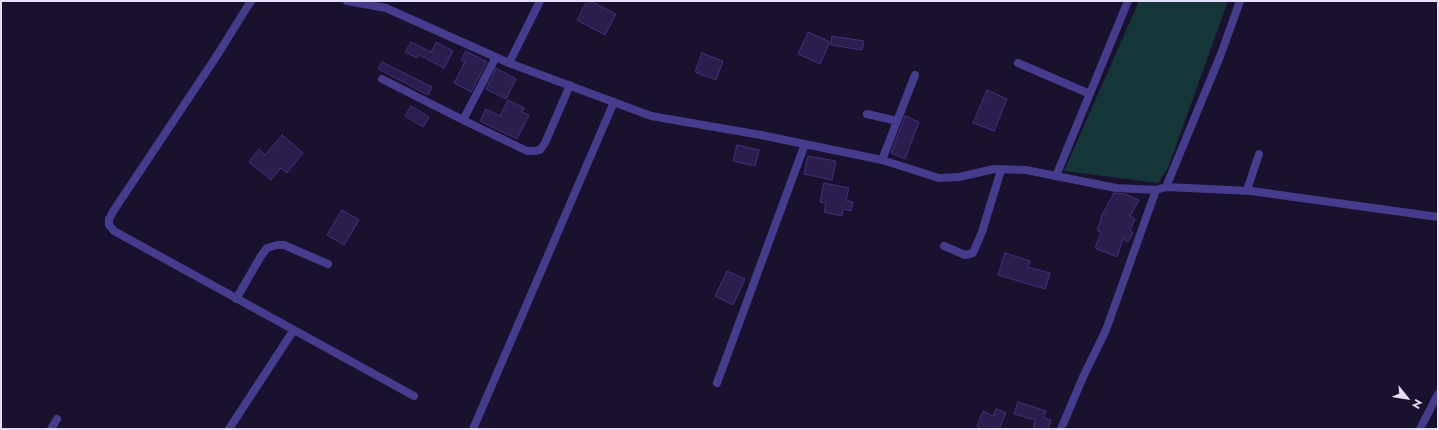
<!DOCTYPE html>
<html>
<head>
<meta charset="utf-8">
<style>
  body { margin:0 }
  #map { position:relative; width:1439px; height:430px; overflow:hidden; background:#19112d; font-family:Jost,sans-serif }
  canvas { display:block }
  .frame { position:absolute; inset:0; border:2px solid #e5deff; pointer-events:none }
  .north { position:absolute; left:1387px; top:378px; width:40px; height:40px; -webkit-text-stroke:3px #19112d; paint-order:stroke; rotate:120deg; font-size:11px; font-weight:700; line-height:16px; text-align:center; color:#e5deff }
  .north::after { content:''; display:block; margin:auto; width:14px; height:18px; background:#e5deff; clip-path:polygon(50% 0,100% 100%,50% 72%,0 100%) }
</style>
</head>
<body>
<div id="map">
<canvas width="1439" height="430"></canvas>
<div class="frame"></div>
<div class="north">N</div>
</div>
<script>
const g = document.querySelector('canvas').getContext('2d');
g.lineJoin = 'round';
function fillPath(path, color) { g.fillStyle = color; g.fill(path, 'evenodd'); }
const poly = rows => new Path2D(rows.map(r => 'M' + r).join(''));
function stroke(path, color, width, dash) { g.strokeStyle = color; g.lineWidth = width; g.lineCap = dash ? 'butt' : 'round'; g.setLineDash(dash || []); g.stroke(path); }
fillPath(poly([
  [1139,1,1228,1,1168,168,1158,183,1064,171]
]), '#143638');
const building = poly([
  [587,1,590,1,616,14,605,35,577,20,587,1],
  [808,32,830,42,820,64,798,54,808,32],
  [832,36,864,41,862,50,831,45,832,36],
  [411,42,431,52,436,42,453,51,444,68,419,55,417,58,405,52,411,42],
  [466,51,487,62,471,92,454,83,465,62,461,60,466,51],
  [702,53,723,61,716,80,695,72,702,53],
  [382,62,432,87,428,95,378,69,382,62],
  [496,68,516,79,506,99,486,89,496,68],
  [987,90,1007,99,994,131,973,123,987,90],
  [508,100,524,108,522,112,529,115,517,139,480,121,486,109,500,116,508,100],
  [411,106,429,117,423,127,405,116,411,106],
  [905,116,919,122,905,159,891,153,905,116],
  [282,135,303,153,287,173,281,168,271,180,249,162,259,149,265,155,282,135],
  [737,145,759,150,755,166,733,161,737,145],
  [808,156,836,161,832,180,804,174,808,156],
  [824,183,849,188,846,200,853,202,851,211,843,209,842,216,824,212,826,203,820,202,824,183],
  [1114,193,1125,194,1139,200,1130,216,1135,219,1130,230,1133,233,1128,242,1123,239,1117,257,1095,248,1101,232,1097,230,1101,220,1101,217,1114,193],
  [342,210,359,220,344,245,327,235,342,210],
  [1005,253,1030,261,1028,267,1050,273,1045,289,998,275,1005,253],
  [727,271,745,279,733,305,715,296,727,271],
  [1018,402,1046,411,1044,418,1051,420,1048,429,1033,429,1035,420,1014,414,1018,402],
  [996,409,1006,413,999,429,982,429,977,426,983,411,993,416,996,409]
]);
fillPath(building, '#2c1d4f');
stroke(building, '#452f7b', 1);
stroke(poly([
  [251,1,216,57,114,210,109,219,109,225,114,231,414,396],
  [347,1,386,8,509,63,651,116,761,135,882,160,939,178,959,177,994,169,1026,170,1116,188,1156,190,1166,187,1251,191,1438,217],
  [509,63,540,1],
  [1018,63,1090,94],
  [382,79,463,120,527,151,534,151,540,150,545,143,570,85],
  [867,114,897,121],
  [463,120,496,57],
  [882,160,915,75],
  [1056,176,1128,1],
  [1166,187,1221,54,1240,1],
  [1247,190,1259,154],
  [944,246,965,255,973,253,982,232,1001,170],
  [236,299,261,256,267,248,277,245,284,245,328,264],
  [717,383,805,144],
  [51,429,57,419],
  [229,429,293,331],
  [473,429,614,102],
  [1061,429,1083,377,1106,330,1156,190],
  [1420,429,1438,394]
]), '#463c8d', 8);
</script>
</body>
</html>
